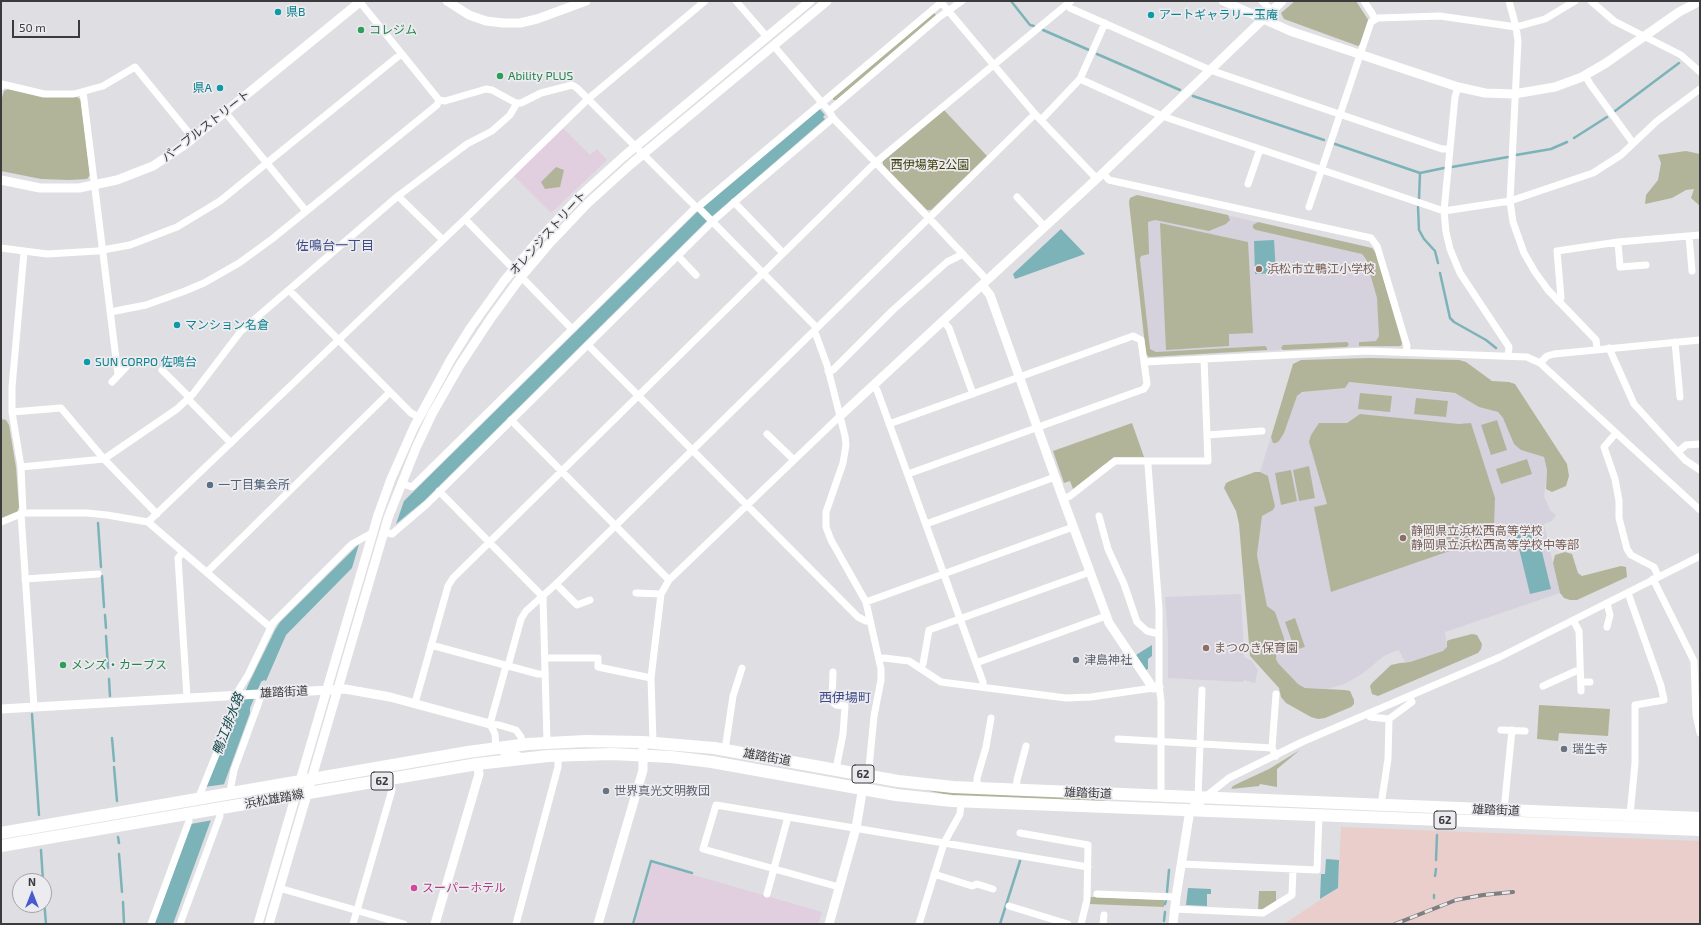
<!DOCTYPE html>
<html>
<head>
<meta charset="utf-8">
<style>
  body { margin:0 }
  #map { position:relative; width:1701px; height:925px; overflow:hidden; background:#dfdee2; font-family:"Exo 2",sans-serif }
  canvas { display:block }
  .frame { position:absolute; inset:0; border:2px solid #3b3a3c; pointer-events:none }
  .north { position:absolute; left:12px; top:873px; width:40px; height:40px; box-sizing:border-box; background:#ececf0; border:1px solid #a5a5a8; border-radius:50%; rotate:0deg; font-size:11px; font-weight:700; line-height:16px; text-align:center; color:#3b3a3c }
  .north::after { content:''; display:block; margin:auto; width:14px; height:18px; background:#495ace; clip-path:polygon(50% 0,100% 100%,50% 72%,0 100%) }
  .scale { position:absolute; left:12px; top:20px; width:68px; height:18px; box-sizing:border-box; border:2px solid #3b3a3c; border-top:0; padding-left:5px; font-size:12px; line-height:14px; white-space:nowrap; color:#3b3a3c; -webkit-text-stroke:3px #ececf0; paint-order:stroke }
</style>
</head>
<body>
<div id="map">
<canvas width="1701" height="925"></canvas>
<div class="frame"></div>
<div class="north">N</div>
<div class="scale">50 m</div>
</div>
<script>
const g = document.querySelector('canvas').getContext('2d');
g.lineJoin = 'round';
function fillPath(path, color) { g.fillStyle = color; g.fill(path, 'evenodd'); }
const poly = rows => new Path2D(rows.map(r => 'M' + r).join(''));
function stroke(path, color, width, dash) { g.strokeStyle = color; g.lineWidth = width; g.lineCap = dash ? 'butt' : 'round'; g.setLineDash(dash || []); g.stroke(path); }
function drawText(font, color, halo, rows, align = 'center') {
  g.font = font + ' "Exo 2","Noto Sans JP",sans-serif'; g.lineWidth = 3.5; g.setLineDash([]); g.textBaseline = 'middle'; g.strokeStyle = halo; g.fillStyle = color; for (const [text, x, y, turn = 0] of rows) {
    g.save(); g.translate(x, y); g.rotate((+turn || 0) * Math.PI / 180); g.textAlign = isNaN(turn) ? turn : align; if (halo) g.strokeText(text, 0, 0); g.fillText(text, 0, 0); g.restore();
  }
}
fillPath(poly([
  [563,128,590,155,597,149,607,160,551,213,514,176],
  [652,863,822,912,818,924,635,924]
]), '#e1cfdf');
fillPath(poly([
  [1341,827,1700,841,1700,924,1284,924,1338,888]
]), '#e9cecc');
fillPath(poly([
  [1137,195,1372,248,1374,250,1402,345,1399,347,1335,347,1149,357,1146,354,1129,202,1130,198],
  [1348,382,1458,394,1479,407,1498,412,1531,453,1544,457,1547,470,1544,496,1550,510,1556,515,1552,521,1544,524,1560,593,1445,632,1447,647,1444,651,1410,662,1405,662,1399,650,1395,651,1384,656,1362,674,1344,684,1328,689,1305,688,1298,684,1278,663,1276,659,1277,649,1284,642,1273,611,1267,606,1257,555,1262,516,1275,506,1269,479,1268,476,1260,472,1271,437,1288,407,1300,393,1347,384],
  [1241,594,1244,657,1252,661,1258,670,1255,683,1244,680,1243,682,1168,678,1168,638,1165,597]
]), '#d5d2dd');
fillPath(poly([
  [1295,1,1356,1,1369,21,1362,43,1358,46,1284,19,1281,13],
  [934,13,936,15,935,17,836,100,833,100,833,98],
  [8,89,44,97,77,97,81,100,90,175,87,179,69,180,41,179,1,171,1,101,4,91],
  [944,110,987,156,931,210,927,210,883,165,883,161],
  [1686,151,1700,154,1700,206,1691,198,1694,189,1686,190,1672,198,1645,204,1646,195,1658,180,1661,163,1658,155],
  [556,167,564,170,560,187,545,189,541,182],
  [1137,195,1228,215,1230,220,1226,224,1209,231,1155,220,1148,222,1149,251,1149,254,1141,256,1140,259,1150,349,1156,352,1265,346,1267,348,1267,350,1149,357,1146,354,1129,202,1130,198],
  [1258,222,1372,248,1376,253,1402,343,1401,346,1359,346,1359,342,1361,342,1376,341,1379,336,1377,298,1366,259,1362,254,1256,230,1253,228,1253,225],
  [1160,223,1248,242,1253,333,1229,334,1229,346,1166,350],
  [1347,342,1349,344,1347,347,1283,350,1281,348,1283,345],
  [1369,358,1459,360,1466,362,1492,381,1509,382,1515,384,1567,464,1569,476,1566,486,1552,492,1546,489,1547,470,1544,457,1521,450,1514,444,1503,418,1498,412,1479,407,1455,393,1349,382,1345,388,1302,392,1297,396,1284,433,1279,441,1276,443,1273,443,1271,437,1293,364,1301,360],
  [1360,393,1392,396,1390,412,1358,409],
  [1416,398,1448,401,1446,417,1414,414],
  [1360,414,1459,424,1471,423,1495,498,1494,526,1496,535,1331,592,1314,507,1327,504,1309,442,1311,435,1319,423,1347,423],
  [1,419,6,420,9,425,16,467,19,507,17,512,1,519],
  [1497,420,1507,450,1491,455,1481,425],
  [1132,423,1144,457,1114,457,1073,489,1070,481,1064,483,1053,451],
  [1527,459,1532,474,1501,484,1496,469],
  [1309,466,1315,498,1299,501,1293,470],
  [1291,470,1297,501,1281,505,1275,473],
  [1255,472,1260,472,1268,476,1275,506,1273,510,1262,516,1257,555,1267,606,1275,612,1284,638,1284,642,1277,650,1276,659,1278,663,1298,684,1305,688,1345,690,1350,691,1354,700,1354,704,1351,707,1325,718,1318,719,1311,717,1286,703,1281,697,1279,688,1250,656,1239,524,1236,511,1224,488,1226,483,1230,481],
  [1565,552,1572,554,1578,573,1582,576,1621,566,1626,567,1627,577,1577,600,1570,600,1564,598,1560,593,1553,563,1555,555],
  [1295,618,1305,647,1295,650,1285,622],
  [1472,634,1477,635,1482,644,1481,649,1478,653,1378,696,1372,694,1370,686,1372,683,1391,665,1400,663,1410,662,1443,651,1447,647,1447,641,1449,640],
  [1539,705,1610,709,1608,736,1559,733,1558,741,1537,739],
  [1300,750,1277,769,1277,787,1260,784,1259,786,1231,789,1233,786,1241,782,1269,769],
  [925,790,1080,797,1128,804,957,797],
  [1259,891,1276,891,1276,901,1263,909,1258,909],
  [1090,897,1164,900,1164,907,1090,904]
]), '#b2b49a');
fillPath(poly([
  [819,108,825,115,823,117,825,119,709,219,424,501,396,524,404,501,407,498,696,213],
  [1061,229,1085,254,1015,279,1013,274],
  [1274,240,1276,273,1255,274,1254,241],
  [1535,523,1551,589,1530,594,1514,528],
  [359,544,352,568,286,635,266,681,264,680,261,682,250,708,250,713,173,924,154,924,192,822,220,753,222,750,248,685,275,630,280,622],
  [1152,645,1152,656,1148,659,1148,669,1146,670,1136,655],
  [1326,859,1339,860,1338,888,1320,899,1321,874,1325,874],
  [1188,888,1211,889,1211,894,1207,894,1207,906,1186,905]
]), '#7bb3b8');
fillPath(poly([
  [226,784,213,820,191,824,204,787]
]), '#dfdee2');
stroke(poly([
  [1011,1,1030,25,1034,26],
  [1043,30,1089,50],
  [1097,54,1180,90],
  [1193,96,1324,140],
  [1615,111,1679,63],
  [1574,138,1607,117],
  [1335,144,1420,173,1444,168],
  [1516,155,1551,149,1567,142],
  [1452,167,1508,157],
  [1419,199,1420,173],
  [1418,207,1419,230,1424,239,1435,251,1438,263],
  [1440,273,1450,318,1454,322,1486,340,1496,348],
  [98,523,101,567],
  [102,576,104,607],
  [105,615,106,628],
  [106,636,108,668],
  [109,679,110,696],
  [32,714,39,815],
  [112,738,114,761],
  [114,767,117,801],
  [118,837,119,843],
  [41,850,43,881],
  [119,854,122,892],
  [1436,860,1437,835],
  [1435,876,1436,869],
  [1167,892,1169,870],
  [1434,898,1434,895],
  [44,900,46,924],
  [123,902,124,924],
  [1165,904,1166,900],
  [1164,921,1165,912],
  [633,924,651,861,692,873],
  [1000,924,1020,861]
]), '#7bb3b8', 2.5);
stroke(poly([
  [736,1,767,37],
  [940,1,1035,114,1096,178],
  [1262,1,1272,11],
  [1364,1,1373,15,1374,19],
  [1509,1,1516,27,1518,41,1510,201,1513,222,1524,253,1535,272,1548,290,1596,340,1597,349],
  [1591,1,1614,21,1681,55,1700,72],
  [360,2,439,100,445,101,486,89,492,90,516,103,521,103,541,93,572,85,577,88,696,207],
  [1067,4,1070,8,1210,70,1442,149,1450,149],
  [773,45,829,111,833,118,929,218,987,280],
  [1585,75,1590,84,1633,143],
  [1080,79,1162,116,1444,211,1510,201,1593,173,1621,155,1657,121,1700,89],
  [1,87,2,84,44,94,74,94,103,86,135,67,193,138],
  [1458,87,1455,97,1444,211,1446,232,1450,249,1460,273,1509,347,1508,356],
  [83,92,118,375],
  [829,111,938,18,962,1],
  [225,112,306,211],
  [1041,120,1080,79,1105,23],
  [1103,173,1109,180,1371,238,1377,246,1407,346,1406,352],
  [1248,184,1260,149],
  [398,196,442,239],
  [1017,197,1045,227],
  [734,202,783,253],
  [698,207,943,1],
  [1309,207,1371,22,1378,18,1440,16,1516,27,1545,19,1575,1],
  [465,219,572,329],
  [1689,236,1692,271],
  [1618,242,1620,267,1646,265],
  [1,248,47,254,97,251,130,245,177,227,220,201,401,54],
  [678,256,696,275],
  [289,290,411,413,419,417],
  [1558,301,1561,298,1557,251,1618,242,1700,235],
  [110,312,146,305,185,291,204,283,239,263,272,239,437,105,439,100],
  [943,321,949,328,973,394],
  [813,332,816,335,827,365,845,436,846,445,843,463,826,512,826,527,831,540,866,602,881,669,881,680,874,716,869,768,865,775],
  [1675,342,1680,397],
  [588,345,858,617,866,621,870,620],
  [1609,348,1634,404,1685,460,1700,470],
  [1144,362,1366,351,1527,357,1540,363,1700,510],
  [1540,363,1547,356,1554,354,1700,340],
  [162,370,189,397],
  [828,371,833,370,893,310,947,262,963,254],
  [112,382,126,367],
  [873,386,877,390,983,682,983,687],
  [188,399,231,443],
  [12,412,61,408,104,459,157,514],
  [511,420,669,580],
  [889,424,1133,336,1141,340,1147,384,1144,389,908,474],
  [1616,433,1604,447,1615,479,1619,501,1619,518,1627,549,1631,555,1654,567,1658,576],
  [767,434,794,460],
  [1207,435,1262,431],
  [1678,452,1686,445,1700,444],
  [1148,465,1159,609,1159,685,1161,701,1161,796],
  [21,467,104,459,177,409,193,394,241,331,398,196,467,144,492,131,510,115,517,103],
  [401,483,412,487,696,207,698,207,817,328],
  [439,491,543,597,547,743],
  [1063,499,1070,496,1115,461,1208,461,1204,359],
  [23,513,21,467,12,412,12,387,24,252],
  [21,514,34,707],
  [1099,516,1108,549,1124,584,1137,622,1147,631,1159,634],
  [1,522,23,513,87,513,107,515,148,522,270,627],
  [148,522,465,219,588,99,705,1],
  [926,524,1055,477],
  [384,532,392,534,427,504,712,222,738,199,833,118],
  [183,552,178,558,187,697],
  [207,572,390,392],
  [25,579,98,574],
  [1653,579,1694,661,1696,715,1700,733],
  [556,584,577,605,590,600],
  [636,593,661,594],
  [1628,593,1661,686,1664,700,1635,705,1635,763,1630,815],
  [866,602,1073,527],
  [1607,603,1610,615,1607,627],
  [1573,620,1579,631,1581,691],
  [431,645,538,674,545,674],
  [545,658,598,658,598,667,651,678],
  [879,659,884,658,909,661,941,682,1066,698,1091,697,1153,688],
  [976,663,1106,616],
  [508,666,521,619,526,611,556,584,1035,114],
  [920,668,923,664,929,630,1090,572],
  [833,672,832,702,836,705,845,706,843,734,836,769],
  [1581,682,1590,682],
  [1543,686,1576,671,1580,671],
  [415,703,448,586,453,578,875,163,1071,1],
  [1369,713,1370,717,1389,719],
  [490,724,495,734,496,748,505,753,518,755],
  [490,724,506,666],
  [490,724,499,725,516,730,521,737,522,745],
  [1501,730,1525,731],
  [1118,739,1272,748,1276,756],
  [653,742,651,678,661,594,669,580,840,416],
  [1272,748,1276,694],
  [725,750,733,696,742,668],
  [977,788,977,778,986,747,991,718],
  [1016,790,1017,780,1026,746],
  [232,794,231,786,234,770,260,699,260,693],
  [1205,797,1229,778,1302,742,1500,657,1700,556],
  [1198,798,1202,690],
  [198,799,228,725,236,694,248,675,273,623,352,544,372,533],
  [1381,805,1388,759,1389,719,1412,702,1409,696],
  [1504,810,1512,730],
  [1020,833,1088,845,1087,900,1081,924],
  [1181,864,1317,870,1319,815],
  [934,874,972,886,977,884,993,889],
  [839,887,703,849,716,805,1088,867],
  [279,888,404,924],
  [767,894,788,817],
  [1097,894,1176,897],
  [1009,906,1068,924],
  [1174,909,1263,913,1292,895,1293,869],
  [151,924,189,821,188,814],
  [180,924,220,816,218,809],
  [353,924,392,790,390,779],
  [516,924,558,767,558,756],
  [919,924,944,843,960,814,961,802],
  [1103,924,1104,915]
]), '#fff', 7);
stroke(poly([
  [447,1,469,15,486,21,503,23,520,23,537,19,586,1],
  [1223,1,1290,31,1458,87,1485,93,1514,94,1555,87,1582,77,1606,63,1679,12,1700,1],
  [1,180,40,188,79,188,117,180,153,166,186,144,361,1],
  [982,285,990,295,1063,499,1109,623,1153,688,1159,687],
  [840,416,1103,173,1282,1],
  [1,709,345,689,390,697,490,724],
  [258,924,378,515,391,479,414,427,451,359,471,327,504,281,541,237,581,195,623,157,810,1],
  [269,924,388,518,416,448,432,414,460,365,491,318,521,277,549,244,588,203,630,165,827,1],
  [435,924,479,774,477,764],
  [598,924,643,770,643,742],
  [829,924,856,828,865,775],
  [1173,924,1176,897,1190,810,1204,798]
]), '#fff', 9);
stroke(poly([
  [1,833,468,752,528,744,586,741,643,742,714,748,898,781,953,787,1700,818],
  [1,846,477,764,548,756,612,754,671,757,712,762,896,795,952,801,1700,830]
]), '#fff', 12);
const rail = poly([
  [1395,924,1456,900,1483,895,1513,892]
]);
stroke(rail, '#7f7e81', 4);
stroke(rail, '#ececf0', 2.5, [8]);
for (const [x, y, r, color] of [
  [278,12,4,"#0f9aa8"],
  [1151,15,4,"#0f9aa8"],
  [361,30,4,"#2e9e5b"],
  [500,76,4,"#2e9e5b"],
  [220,88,4,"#0f9aa8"],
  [1259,269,4,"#8d6e63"],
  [177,325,4,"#0f9aa8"],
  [87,362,4,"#0f9aa8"],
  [210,485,4,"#5c6f8a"],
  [1403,538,4,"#8d6e63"],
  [1206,648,4,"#8d6e63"],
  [1076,660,4,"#6b7280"],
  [63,665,4,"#2e9e5b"],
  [1564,749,4,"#6b7280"],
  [606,791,4,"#6b7280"],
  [414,888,4,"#d1479c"]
]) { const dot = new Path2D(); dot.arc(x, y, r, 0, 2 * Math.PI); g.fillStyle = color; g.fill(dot); stroke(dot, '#ececf0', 1.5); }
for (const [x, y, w] of [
  [863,774,22],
  [382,781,22],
  [1445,820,22]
]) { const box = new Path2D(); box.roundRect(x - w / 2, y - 9, w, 18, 3); g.fillStyle = '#ececf0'; g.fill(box); stroke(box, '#3b3a3c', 1); }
drawText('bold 11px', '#3b3a3c', null, [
  ["62",863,774],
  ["62",382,781],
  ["62",1445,820]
]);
drawText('12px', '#0d838f', '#ececf0', [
  ["県B",286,12],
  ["アートギャラリー玉庵",1159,15],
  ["県A",212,88,"right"],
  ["マンション名倉",185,325],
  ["SUN CORPO 佐鳴台",95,362]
], 'left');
drawText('12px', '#27864d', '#ececf0', [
  ["コレジム",369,30],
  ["Ability PLUS",508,76],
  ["メンズ・カーブス",71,665]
], 'left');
drawText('12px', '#3b3a3c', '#ececf0', [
  ["パープルストリート",206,126,-38],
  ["オレンジストリート",548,233,-48],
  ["雄踏街道",284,692,-3],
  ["雄踏街道",767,757,10],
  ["雄踏街道",1088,793,2],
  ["浜松雄踏線",274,799,-10],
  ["雄踏街道",1496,810,2]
]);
drawText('12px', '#3d3e08', '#ececf0', [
  ["西伊場第2公園",930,165]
]);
drawText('12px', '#785e54', '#ececf0', [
  ["浜松市立鴨江小学校",1267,269],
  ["静岡県立浜松西高等学校",1411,531],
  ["静岡県立浜松西高等学校中等部",1411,545],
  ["まつのき保育園",1214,648]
], 'left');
drawText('12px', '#4e5e75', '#ececf0', [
  ["一丁目集会所",218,485]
], 'left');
drawText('12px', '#5b616d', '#ececf0', [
  ["津島神社",1084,660],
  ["瑞生寺",1572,749],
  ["世界真光文明教団",614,791]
], 'left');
drawText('12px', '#b23c85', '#ececf0', [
  ["スーパーホテル",422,888]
], 'left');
drawText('13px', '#3f4c88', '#ececf0', [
  ["佐鳴台一丁目",335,246],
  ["西伊場町",845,698]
]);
drawText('italic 13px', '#14474b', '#ececf0', [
  ["鴨江排水路",228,724,-69]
]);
</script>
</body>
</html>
